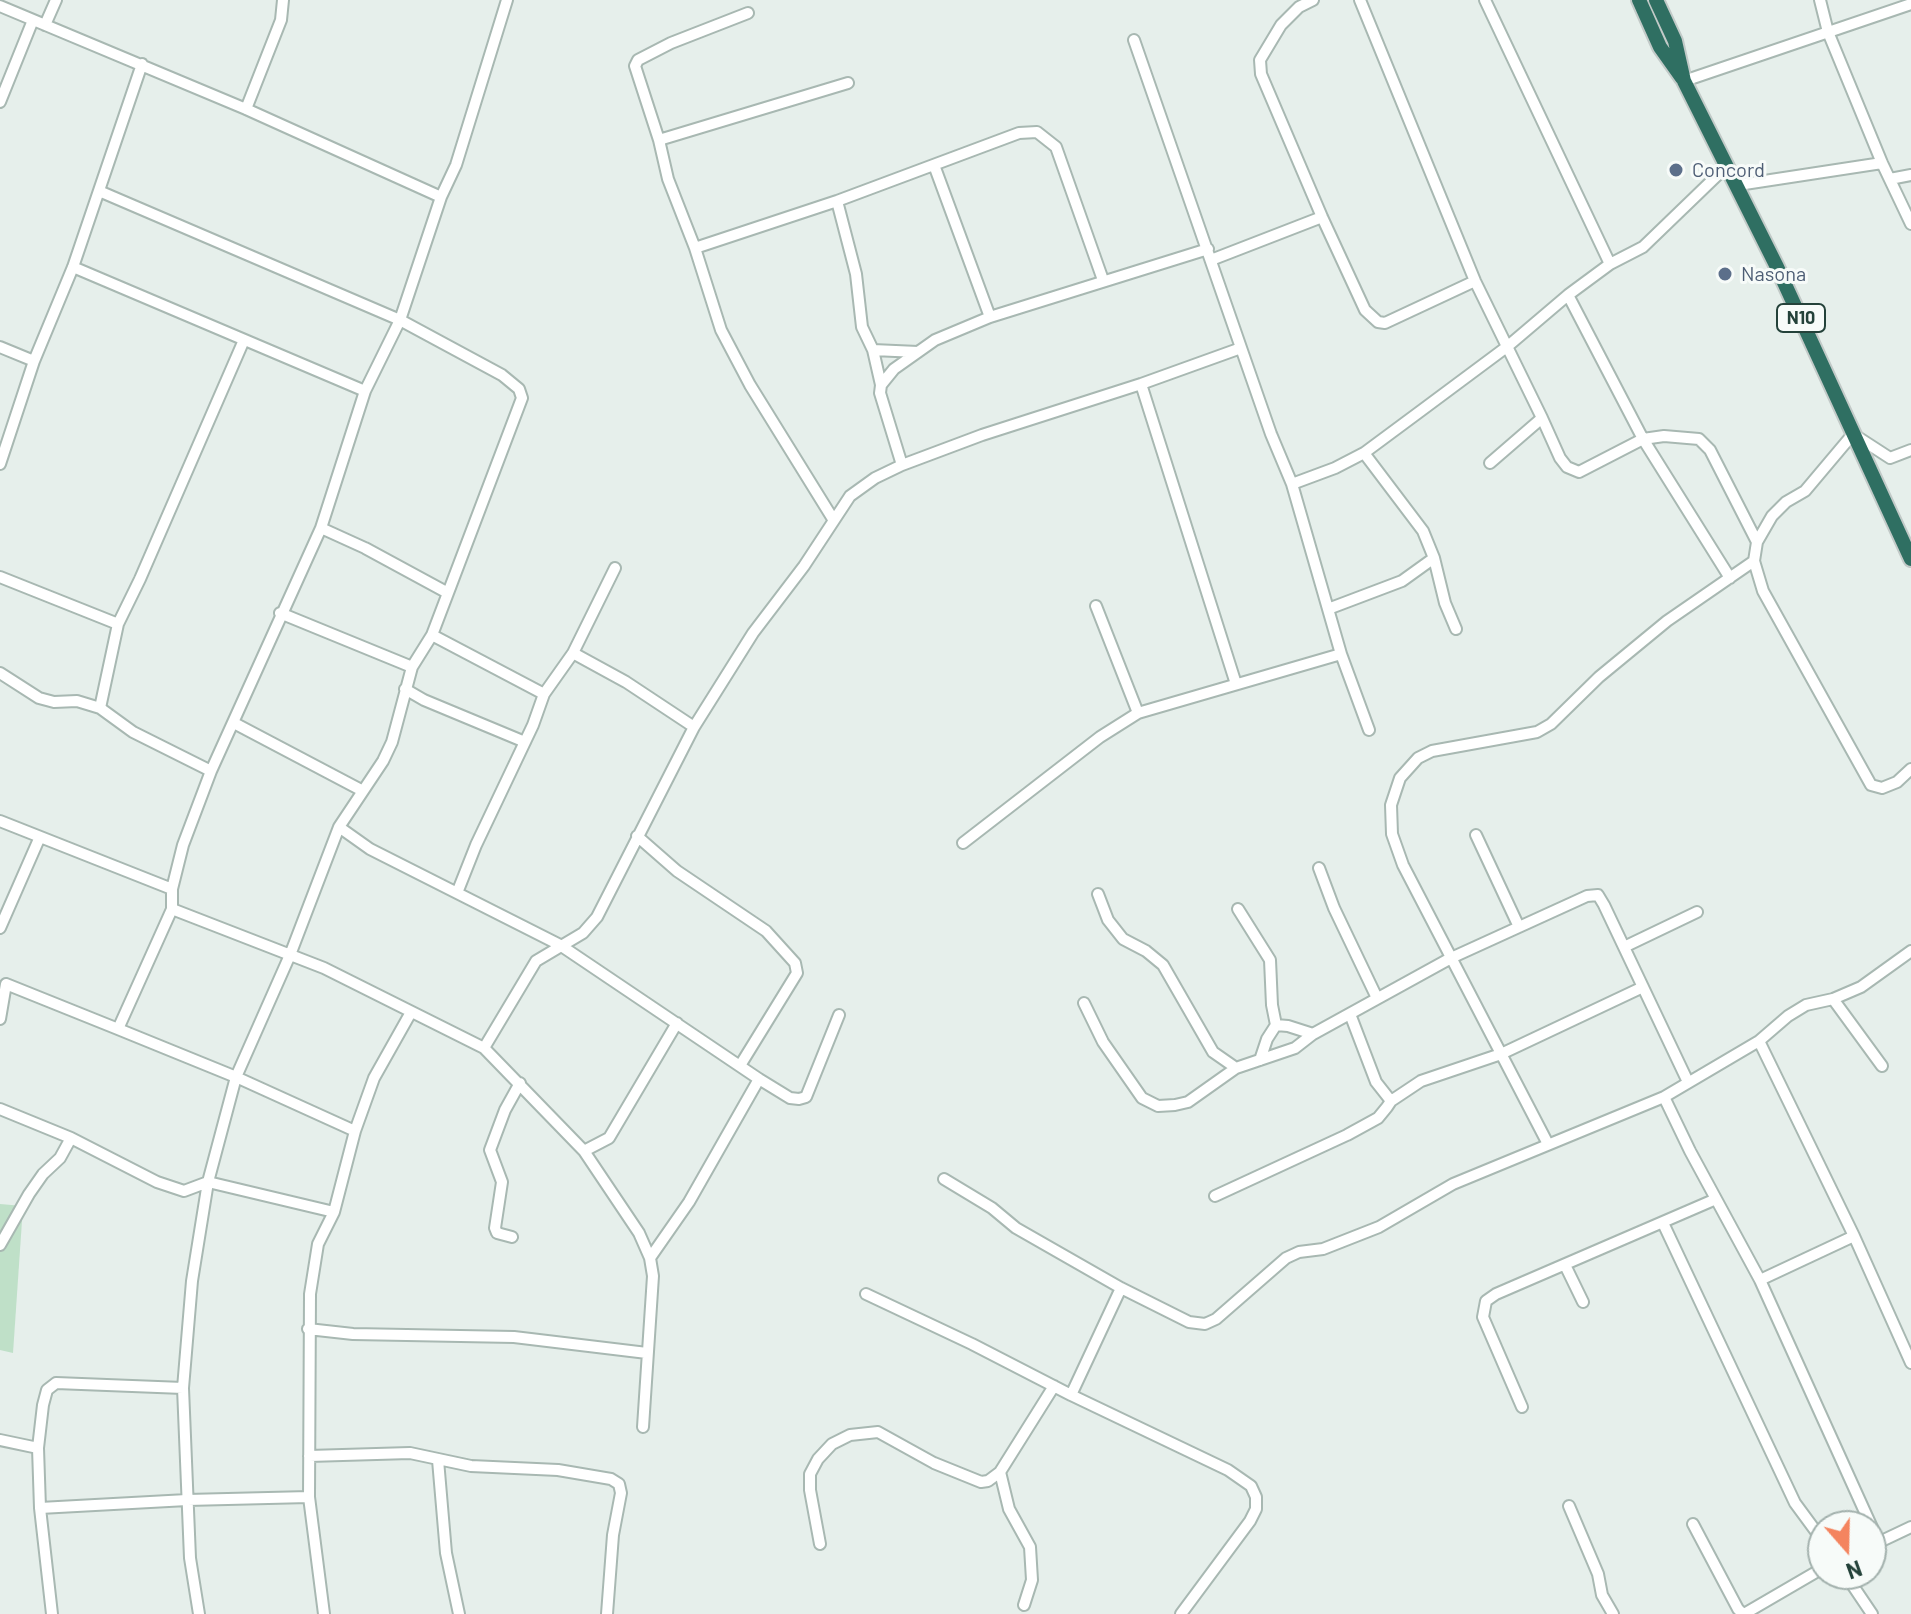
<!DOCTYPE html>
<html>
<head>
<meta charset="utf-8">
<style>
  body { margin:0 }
  #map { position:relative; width:1911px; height:1614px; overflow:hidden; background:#e6efeb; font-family:Barlow,sans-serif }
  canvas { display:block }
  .north { position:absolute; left:1807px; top:1510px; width:80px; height:80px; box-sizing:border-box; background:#f7fbf9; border:2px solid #a3b1ad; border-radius:50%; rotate:160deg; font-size:22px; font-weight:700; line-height:32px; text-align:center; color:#24423a }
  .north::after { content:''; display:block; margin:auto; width:28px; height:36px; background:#f4845f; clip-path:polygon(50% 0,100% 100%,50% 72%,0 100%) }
</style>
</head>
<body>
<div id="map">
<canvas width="1911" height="1614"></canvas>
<div class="north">N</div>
</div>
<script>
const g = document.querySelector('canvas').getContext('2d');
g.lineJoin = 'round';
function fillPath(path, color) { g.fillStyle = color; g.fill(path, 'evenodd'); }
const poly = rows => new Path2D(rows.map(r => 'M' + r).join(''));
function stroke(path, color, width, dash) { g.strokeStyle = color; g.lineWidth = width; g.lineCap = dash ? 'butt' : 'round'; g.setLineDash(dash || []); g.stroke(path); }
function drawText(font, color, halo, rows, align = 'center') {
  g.font = font + ' Barlow,sans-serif'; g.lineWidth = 6; g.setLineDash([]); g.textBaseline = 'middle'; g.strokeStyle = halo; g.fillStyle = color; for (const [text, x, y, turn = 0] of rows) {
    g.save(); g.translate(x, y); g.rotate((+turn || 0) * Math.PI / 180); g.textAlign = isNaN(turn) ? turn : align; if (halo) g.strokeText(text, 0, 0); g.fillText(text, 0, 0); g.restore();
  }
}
fillPath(poly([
  [0,1204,23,1206,13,1353,0,1350]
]), '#bfe0c8');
const minor = poly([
  [1313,0,1299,7,1281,25,1260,60,1261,74,1322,217,1365,310,1378,322,1385,323,1475,281],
  [1360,0,1475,281,1542,418,1490,463],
  [1485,0,1610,264],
  [1820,0,1828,32,1882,163,1911,224],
  [0,6,246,109,441,197],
  [748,13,671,43,638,60,635,66,659,140,668,179,695,248,721,330,750,385,833,519],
  [45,25,56,0],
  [1134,40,1271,434,1292,484,1335,468,1364,453,1422,410,1508,346,1568,295,1610,264,1643,247,1728,165],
  [1684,81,1911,4],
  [0,102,33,20],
  [246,109,281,20,283,0],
  [659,140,848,83],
  [934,165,990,317],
  [1890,179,1911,175],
  [1738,185,1882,163],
  [99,191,400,320,502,375,519,389,522,398,448,593],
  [837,201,856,274,862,327,873,350,881,385],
  [695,248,837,201,1019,133,1037,132,1056,147,1103,280],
  [1211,260,1322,217],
  [73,267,365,391],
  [1568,295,1643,439,1664,436,1699,439,1710,450,1757,542],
  [0,347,34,361],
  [873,350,918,352],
  [1141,384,1236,684],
  [1542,418,1560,458,1567,467,1579,472,1643,439,1730,578],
  [1911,450,1890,458,1853,434,1805,491,1786,502,1772,516,1757,542,1754,561,1763,591,1871,785,1882,788,1897,782,1911,769],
  [1364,453,1423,531,1434,558,1445,603,1456,629],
  [0,464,34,361,73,267,142,64],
  [902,465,880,393,881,385,894,369,935,340,990,317,1208,249],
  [1292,484,1341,654,1369,730],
  [321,528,365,548,448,593,432,635,412,667,392,742,383,761,339,827],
  [0,577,118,624],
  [1096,606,1138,713],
  [1328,609,1402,581,1434,558],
  [280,613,412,667],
  [432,635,544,694,573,653,615,568],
  [573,653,626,682,694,727],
  [0,673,39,698,54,702,77,701,100,708,133,732,211,771],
  [405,689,424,700,525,742],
  [100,708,118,624,140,579,244,340],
  [234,723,363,791],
  [0,821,172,889],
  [1476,835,1519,927],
  [637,836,677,871,766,931,795,963,797,973,741,1064],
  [963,843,1100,737,1138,713,1341,654],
  [1319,868,1334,908,1377,998],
  [457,893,476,845,533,725,544,694],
  [1098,894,1108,920,1123,939,1146,951,1163,965,1213,1052,1236,1068],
  [172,909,172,889,183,845,211,771,321,528,365,391,400,320,441,197,456,165,507,0],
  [1238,909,1270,960,1272,1005,1276,1025,1288,1026,1313,1034],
  [0,928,39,839],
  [1624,947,1697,912],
  [1833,999,1882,1066],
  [1084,1003,1103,1042,1142,1098,1158,1106,1175,1105,1188,1102,1236,1068,1295,1048,1313,1034,1451,958,1587,896,1598,895,1604,905,1688,1082],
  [0,1019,6,984,118,1029],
  [1759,1041,1854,1236,1911,1363],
  [484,1048,584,1151,639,1233,650,1258,653,1276,643,1427],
  [1260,1060,1267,1039,1276,1025],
  [759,1079,790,1098,799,1099,806,1097,839,1015],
  [1664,1097,1759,1041,1788,1016,1806,1005,1833,999,1861,987,1911,951],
  [1391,1101,1421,1081,1501,1054,1643,987],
  [0,1109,71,1138,157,1182,184,1191,208,1182,334,1212,355,1131,236,1077,118,1029,172,909,324,968,484,1048,536,961,583,933,597,917,694,727,753,633,804,566,850,496,875,478,902,465,982,435,1141,384,1241,348],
  [355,1131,374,1078,410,1014],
  [1548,1144,1403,865,1392,834,1391,805,1400,778,1418,758,1432,751,1537,732,1551,724,1599,677,1667,621,1754,561],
  [584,1151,609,1138,677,1023],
  [944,1179,992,1208,1016,1228,1121,1288,1189,1322,1205,1324,1216,1319,1286,1258,1299,1252,1323,1249,1379,1227,1453,1184,1664,1097,1690,1151,1760,1280,1879,1543],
  [1215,1196,1347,1135,1378,1118,1387,1107,1391,1101,1376,1082,1350,1014],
  [1663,1223,1795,1503,1823,1541],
  [512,1237,497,1233,495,1228,502,1182,490,1150,505,1110,520,1083],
  [0,1245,29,1194,43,1174,60,1158,71,1138],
  [1565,1265,1583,1302],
  [1760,1280,1854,1236],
  [1121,1288,1071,1395,1228,1470,1251,1486,1256,1497,1256,1509,1250,1521,1181,1614],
  [866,1294,972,1344,1071,1395],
  [308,1329,353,1334,514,1337,647,1353],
  [183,1388,190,1558,199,1614],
  [1522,1407,1483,1317,1486,1301,1496,1294,1716,1199],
  [0,1440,38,1448,40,1508,52,1614],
  [38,1448,43,1405,47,1390,56,1383,183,1388,192,1281,208,1182,236,1077,290,955,339,827,370,849,560,945,759,1079,689,1202,650,1258],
  [309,1456,410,1453,471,1466,558,1470,611,1479,619,1484,621,1493,613,1535,607,1614],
  [438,1460,446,1553,459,1614],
  [1000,1472,1009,1509,1030,1547,1032,1580,1024,1605],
  [309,1497,324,1614],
  [1569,1506,1598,1574,1602,1595,1613,1614],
  [40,1508,187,1500,309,1497,310,1294,318,1244,334,1212],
  [1693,1524,1738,1609,1743,1614],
  [820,1544,810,1490,810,1474,818,1459,832,1444,850,1435,878,1432,934,1463,981,1482,988,1481,1000,1472,1054,1386],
  [1871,1546,1911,1527],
  [1845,1574,1872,1614],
  [1744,1614,1823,1568]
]);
const highway = poly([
  [1639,0,1660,47,1682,78],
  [1656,0,1675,41,1684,81,1777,267,1911,559]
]);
stroke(minor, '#a8b8b2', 14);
stroke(highway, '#c2cac8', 18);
stroke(minor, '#fff', 10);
stroke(highway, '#2f6f62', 14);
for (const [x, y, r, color] of [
  [1676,170,8,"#5c6f8a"],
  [1725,274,8,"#5c6f8a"]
]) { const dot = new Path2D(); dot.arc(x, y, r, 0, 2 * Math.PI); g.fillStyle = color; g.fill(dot); stroke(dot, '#f7fbf9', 3); }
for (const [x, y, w] of [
  [1801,318,48]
]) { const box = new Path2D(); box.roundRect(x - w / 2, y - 14, w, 28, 6); g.fillStyle = '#f7fbf9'; g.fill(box); stroke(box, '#24423a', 2); }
drawText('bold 18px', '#24423a', null, [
  ["N10",1801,318]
]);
drawText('20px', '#4e5e75', '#f7fbf9', [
  ["Concord",1692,170],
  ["Nasona",1741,274]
], 'left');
</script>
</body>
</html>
